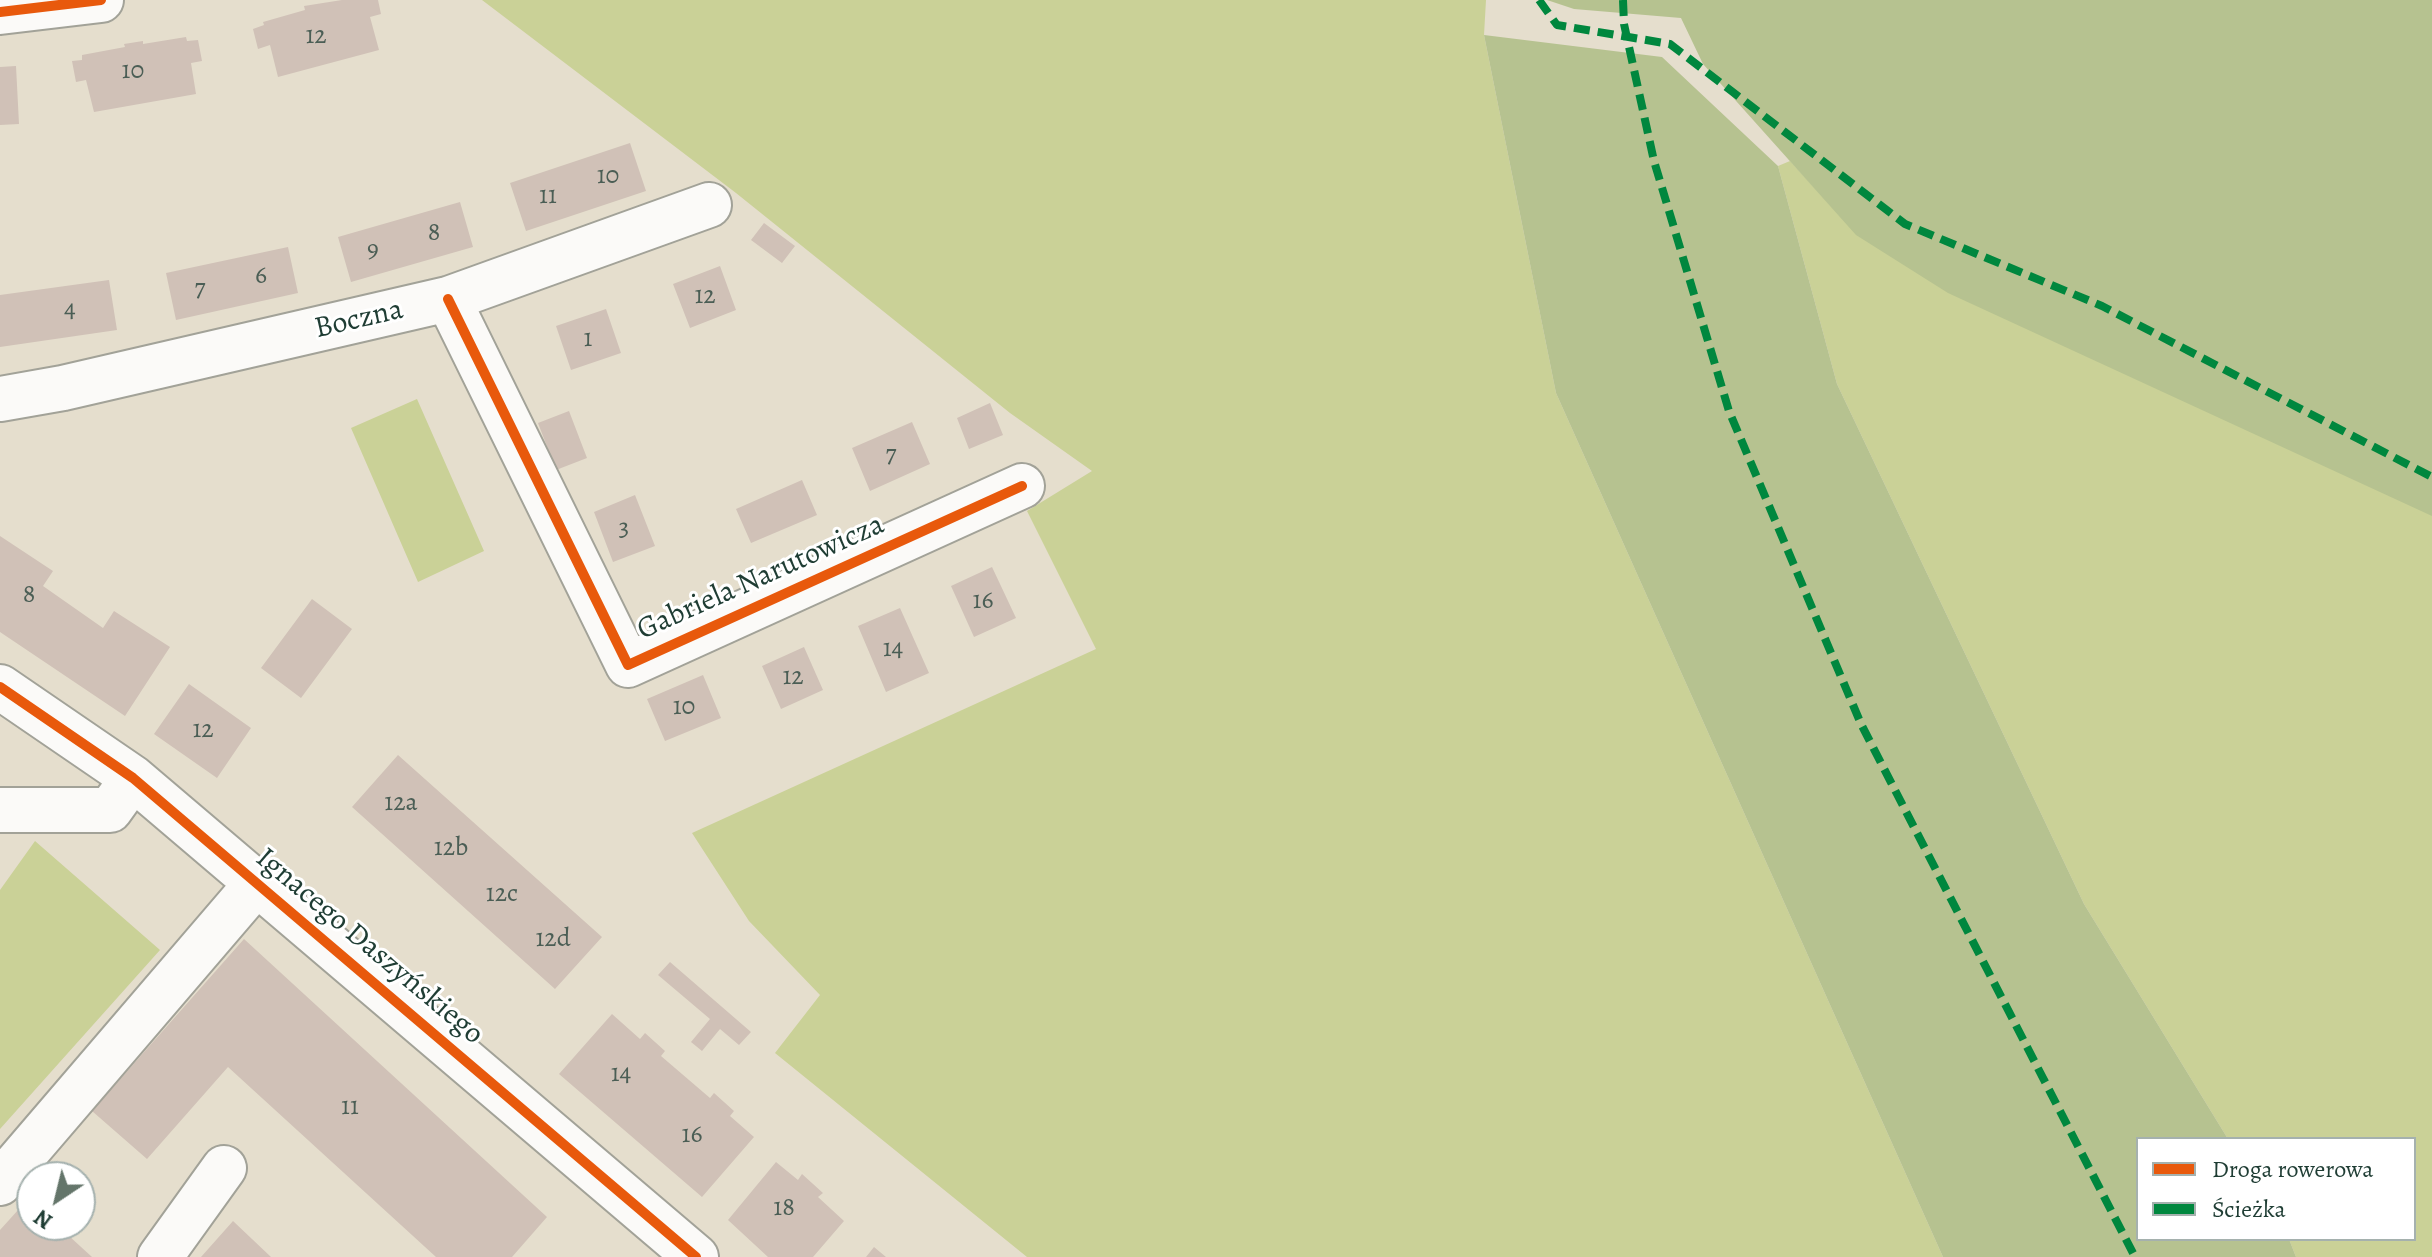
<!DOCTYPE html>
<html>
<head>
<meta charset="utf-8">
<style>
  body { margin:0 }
  #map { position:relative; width:2432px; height:1257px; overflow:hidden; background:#e5decd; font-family:Alegreya,serif }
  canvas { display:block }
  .legend { position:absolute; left:2136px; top:1137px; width:280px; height:104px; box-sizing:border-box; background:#fff; border:2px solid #a5b1ae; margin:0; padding:10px 14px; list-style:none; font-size:24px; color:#1f3d34 }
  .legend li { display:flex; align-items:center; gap:16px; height:40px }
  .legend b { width:40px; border:2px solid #a5b1ae }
  .north { position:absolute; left:16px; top:1161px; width:80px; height:80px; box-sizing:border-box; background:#fff; border:2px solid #a5b1ae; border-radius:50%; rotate:215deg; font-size:22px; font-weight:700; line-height:32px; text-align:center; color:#1f3d34 }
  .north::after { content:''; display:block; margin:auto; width:28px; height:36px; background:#64756a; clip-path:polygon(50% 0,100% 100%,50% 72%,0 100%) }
</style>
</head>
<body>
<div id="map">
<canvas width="2432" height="1257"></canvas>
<ul class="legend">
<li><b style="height:10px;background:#e8590c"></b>Droga rowerowa</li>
<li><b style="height:10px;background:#00873e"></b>Ścieżka</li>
</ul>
<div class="north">N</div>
</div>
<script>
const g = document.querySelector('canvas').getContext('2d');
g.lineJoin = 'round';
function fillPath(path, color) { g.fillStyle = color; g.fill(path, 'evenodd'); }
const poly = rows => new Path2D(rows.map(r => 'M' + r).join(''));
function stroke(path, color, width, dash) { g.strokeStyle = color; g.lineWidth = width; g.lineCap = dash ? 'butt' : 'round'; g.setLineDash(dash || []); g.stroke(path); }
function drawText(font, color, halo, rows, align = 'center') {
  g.font = font + ' Alegreya,serif'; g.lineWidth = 6; g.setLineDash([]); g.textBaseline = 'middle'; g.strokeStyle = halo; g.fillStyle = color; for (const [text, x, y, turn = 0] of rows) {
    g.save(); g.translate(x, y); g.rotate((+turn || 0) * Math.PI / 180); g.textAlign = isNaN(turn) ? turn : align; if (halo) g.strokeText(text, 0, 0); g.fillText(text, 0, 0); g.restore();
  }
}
fillPath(poly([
  [482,0,1486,0,1484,35,1556,393,1943,1257,1027,1257,775,1053,820,995,749,921,692,833,1096,649,1027,511,1092,471,1010,413,736,193],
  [1685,0,2432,0,2432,1257,2296,1257,2289,1239,2414,1239,2414,1139,2228,1139,2084,904,1837,384,1778,166,1790,161,1861,238],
  [417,399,484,551,418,582,351,428],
  [35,841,160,950,0,1129,0,890]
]), '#cad197');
fillPath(poly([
  [1547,0,2432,0,2432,516,1948,293,1856,235,1703,64,1681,18,1574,9],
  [1484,35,1662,57,1778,166,1837,384,2084,904,2228,1139,2138,1139,2138,1239,2289,1239,2296,1257,1943,1257,1556,393]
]), '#b6c290');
fillPath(poly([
  [342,0,378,0,381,14,370,17,379,50,278,77,270,45,258,49,253,29,264,25,263,22,305,10,304,6],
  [186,37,187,41,198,40,202,61,191,63,196,94,94,112,86,80,76,82,72,61,82,60,82,55,125,47,124,44,143,41,143,44],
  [16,66,19,124,0,125,0,67],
  [630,143,646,191,526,231,510,183],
  [460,202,473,247,351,282,338,237],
  [764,223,795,246,782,263,751,240],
  [288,247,298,293,176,320,166,273],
  [720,266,736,310,690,328,673,284],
  [109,280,117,330,0,347,0,295],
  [606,309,621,353,571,370,556,326],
  [990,403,1003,435,969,449,957,418],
  [569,411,587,458,556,470,538,423],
  [912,422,930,464,870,491,852,448],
  [802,480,817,515,751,543,736,509],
  [635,495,655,546,613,562,594,512],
  [0,536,53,571,43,586,103,628,114,611,170,647,125,716,0,632],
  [992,567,1016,618,974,637,951,586],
  [312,599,352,629,301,698,261,668],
  [900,608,929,673,886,692,858,626],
  [804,647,823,690,781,709,762,666],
  [703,675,721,718,665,741,647,699],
  [189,684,251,728,217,778,154,734],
  [398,755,602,937,555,989,352,807],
  [244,939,547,1217,512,1257,436,1257,228,1067,147,1159,92,1111],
  [670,962,751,1032,739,1045,720,1029,702,1051,691,1042,710,1019,658,975],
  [612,1014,640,1039,645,1033,665,1051,661,1056,710,1098,714,1093,734,1111,730,1116,754,1137,702,1197,559,1074],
  [776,1162,798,1180,802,1174,823,1193,818,1197,844,1221,813,1257,768,1257,728,1220],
  [28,1199,32,1203,32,1225,57,1225,92,1257,0,1257,0,1230],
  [233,1221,271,1257,201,1257],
  [874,1247,886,1257,866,1257]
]), '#d0c1b7');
const minor = poly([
  [0,12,101,0],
  [448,299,628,665,1022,486],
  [0,399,63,388,448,299,709,205],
  [0,687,133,778,696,1257],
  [0,810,110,810,133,778],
  [0,1183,257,883],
  [160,1257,224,1168]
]);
stroke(minor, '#a2a298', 48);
stroke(minor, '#fbfaf8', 44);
stroke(poly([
  [1539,0,1557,25,1670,44,1905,224,2102,306,2432,477],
  [1623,0,1624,24,1654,161,1729,411,1861,724,2135,1257]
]), '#00873e', 8, [16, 8]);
stroke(poly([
  [0,12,101,0],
  [448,299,628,665,1022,486],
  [0,687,133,778,696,1257]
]), '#e8590c', 10);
drawText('26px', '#4b5e55', null, [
  ["12",316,37],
  ["10",133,72],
  ["10",608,177],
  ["11",548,197],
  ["8",434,234],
  ["9",373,251],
  ["6",261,277],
  ["7",200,290],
  ["12",705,297],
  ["4",70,311],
  ["1",588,340],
  ["7",891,456],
  ["3",624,529],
  ["8",29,596],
  ["16",983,602],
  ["14",893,650],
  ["12",793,678],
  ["10",684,708],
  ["12",203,731],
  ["12a",401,804],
  ["12b",451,849],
  ["12c",502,895],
  ["12d",553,940],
  ["14",621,1075],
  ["11",350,1108],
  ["16",692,1136],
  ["18",784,1209]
]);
drawText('30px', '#1f3d34', '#fff', [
  ["Boczna",359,320,-13],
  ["Gabriela Narutowicza",761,578,-24],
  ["Ignacego Daszyńskiego",369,947,40]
]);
</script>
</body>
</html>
